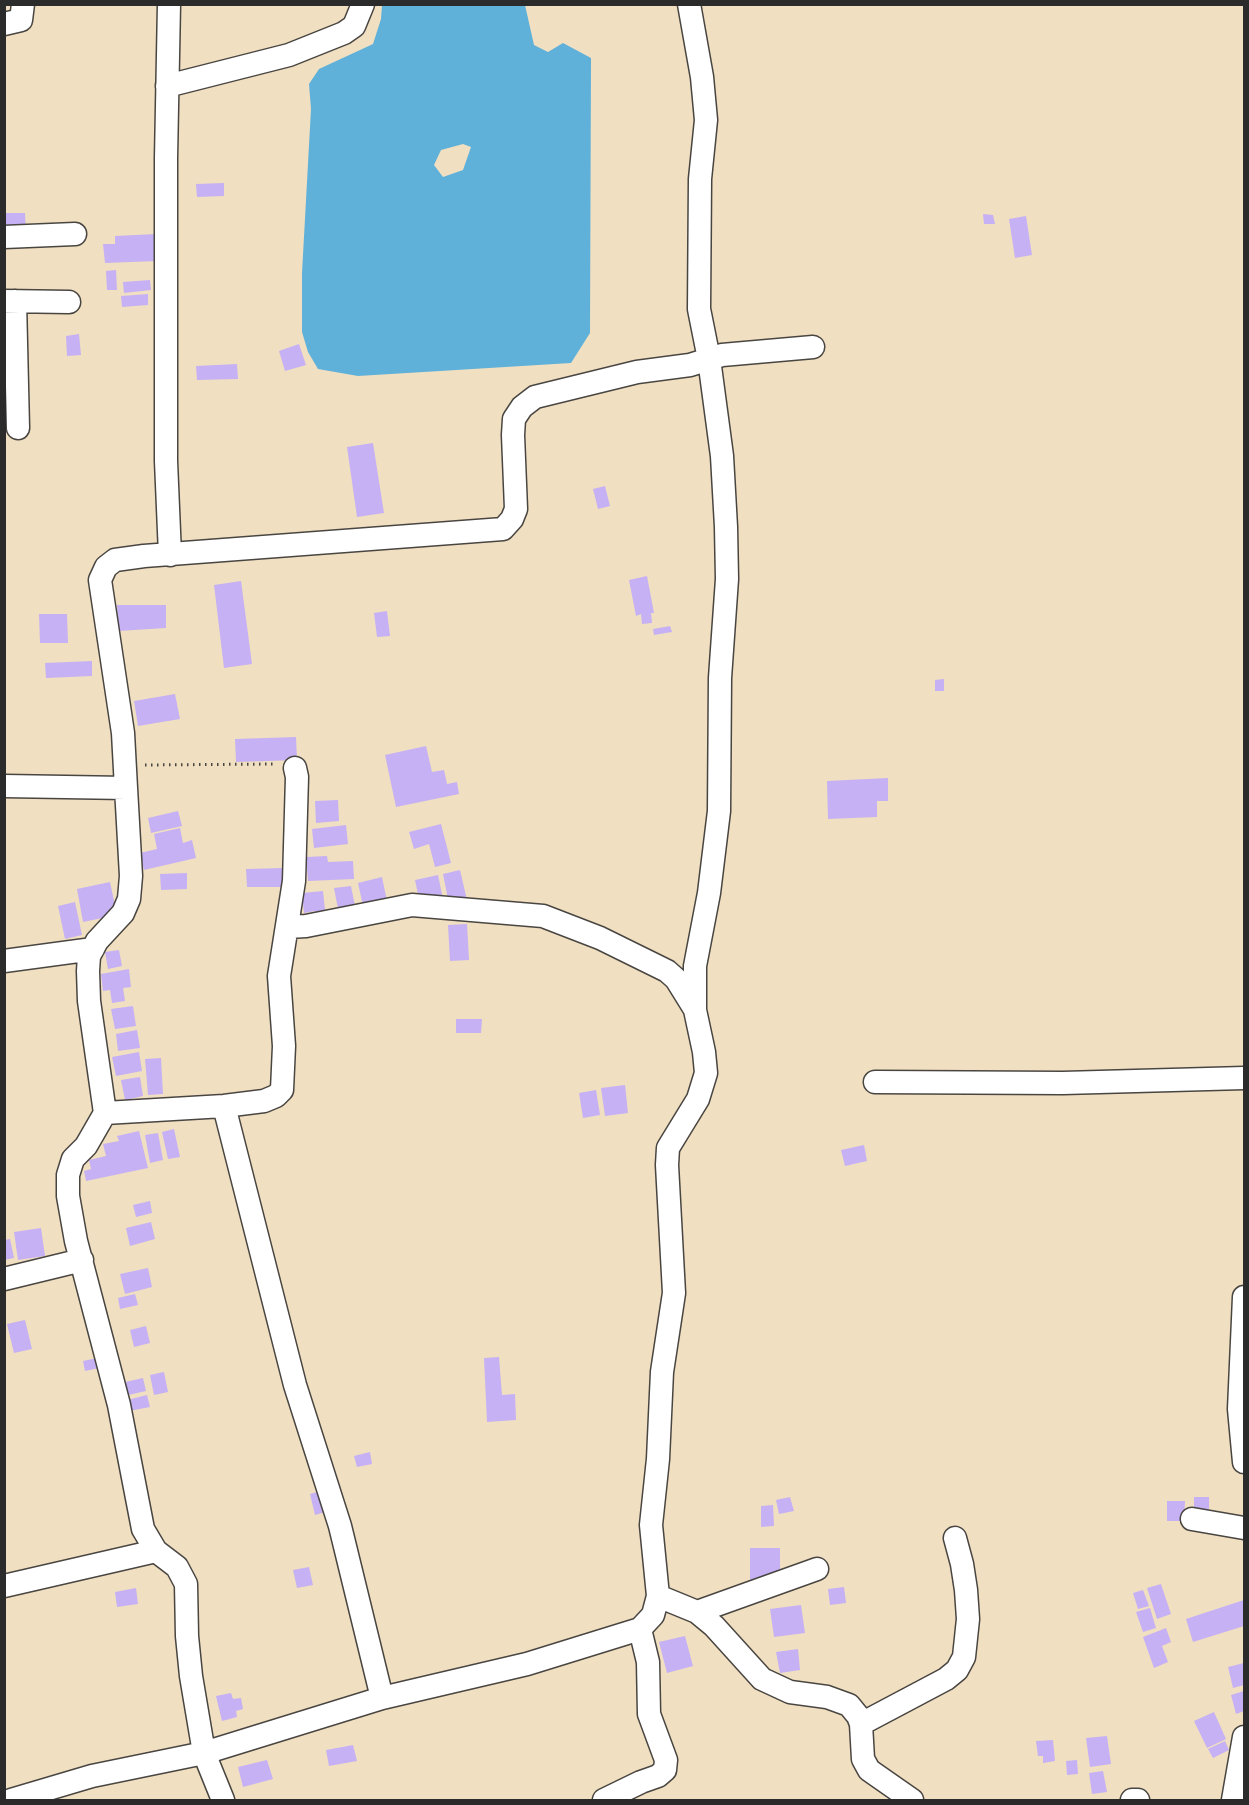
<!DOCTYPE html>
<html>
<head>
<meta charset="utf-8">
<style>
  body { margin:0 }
  #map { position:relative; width:1249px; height:1805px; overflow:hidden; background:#f1dfc1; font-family:Dekko,sans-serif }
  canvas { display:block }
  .frame { position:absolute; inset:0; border:6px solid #2b2b2b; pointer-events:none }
</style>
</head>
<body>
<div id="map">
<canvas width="1249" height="1805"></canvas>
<div class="frame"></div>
</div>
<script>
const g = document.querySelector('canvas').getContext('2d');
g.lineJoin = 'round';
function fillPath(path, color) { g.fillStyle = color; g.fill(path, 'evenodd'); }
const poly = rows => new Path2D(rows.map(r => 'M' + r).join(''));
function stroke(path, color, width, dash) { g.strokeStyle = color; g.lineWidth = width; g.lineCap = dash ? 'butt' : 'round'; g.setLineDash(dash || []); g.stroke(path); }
fillPath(poly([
  [382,5,525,5,534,45,548,52,563,43,591,58,590,333,571,363,358,376,318,369,308,352,302,332,302,273,311,109,309,84,319,69,373,44,381,19],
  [463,144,471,147,463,170,443,177,434,165,441,150]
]), '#5fb1da');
fillPath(poly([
  [224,183,224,196,197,197,196,184],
  [4,213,25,213,26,235,4,230],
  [983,214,993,215,995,224,984,224],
  [1026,216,1032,255,1015,258,1009,219],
  [156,234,157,261,105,263,103,244,115,244,115,236],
  [116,270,117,290,107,290,106,271],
  [150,280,151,290,124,293,123,282],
  [148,294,148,305,122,307,121,296],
  [79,334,81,355,67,356,66,336],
  [299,344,306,365,285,371,279,351],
  [237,364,238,379,197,380,196,366],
  [373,443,384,513,357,517,347,447],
  [605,486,610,506,598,509,593,489],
  [647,576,654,613,651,613,652,623,642,624,641,614,636,616,629,580],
  [241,581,252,664,224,668,214,585],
  [117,605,166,605,166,628,118,631],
  [387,611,390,636,377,637,374,613],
  [39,614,67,614,68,643,40,643],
  [670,626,672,632,654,635,653,629],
  [92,661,92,676,46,678,45,663],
  [944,679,944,691,935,691,935,680],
  [175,694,180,719,138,726,134,701],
  [296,737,297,760,236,762,235,739],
  [426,746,432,772,444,770,447,784,457,782,459,794,396,807,385,755],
  [888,778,888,801,877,801,877,817,828,819,827,781],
  [338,800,339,821,316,823,315,801],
  [178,811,182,826,151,833,148,818],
  [441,824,451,863,435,867,429,844,414,849,409,832],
  [346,825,348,844,314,848,312,829],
  [180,828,183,843,192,840,196,858,144,870,140,853,157,849,154,834],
  [327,856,328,862,353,861,354,879,308,881,306,857],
  [284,868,284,887,247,887,246,869],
  [460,870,467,900,449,904,443,874],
  [187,873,187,889,161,890,160,874],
  [438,875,443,899,420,904,415,880],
  [382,877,387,901,363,906,358,883],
  [110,882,117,915,83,922,77,889],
  [351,886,355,906,338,909,334,888],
  [323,891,326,920,316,921,315,911,304,913,302,893],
  [75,902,82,935,65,939,58,906],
  [467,924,469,960,450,961,448,925],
  [119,950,122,966,108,969,105,952],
  [129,969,131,987,123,988,125,1001,112,1003,110,990,103,991,101,974],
  [133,1006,136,1026,115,1029,111,1009],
  [456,1019,482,1019,481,1033,456,1033],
  [137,1030,140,1048,118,1051,116,1034],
  [139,1052,142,1071,116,1076,112,1057],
  [161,1058,163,1094,148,1095,145,1059],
  [140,1077,143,1096,125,1100,121,1080],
  [625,1085,628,1113,605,1116,601,1088],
  [596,1090,600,1115,583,1118,579,1093],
  [174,1129,180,1157,168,1159,162,1132],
  [139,1131,148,1168,86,1181,84,1171,91,1169,89,1160,106,1156,103,1144,119,1141,117,1136],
  [158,1133,163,1160,150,1163,145,1135],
  [864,1145,867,1161,845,1166,841,1150],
  [150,1201,152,1213,136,1217,133,1205],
  [151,1222,155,1239,130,1246,126,1228],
  [41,1228,45,1256,18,1260,14,1232],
  [10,1239,14,1258,4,1260,4,1240],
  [148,1268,152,1287,125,1294,120,1274],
  [135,1294,138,1305,120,1309,118,1298],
  [25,1320,32,1349,14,1353,7,1324],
  [146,1326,150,1343,134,1347,130,1330],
  [102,1357,104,1367,85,1371,83,1361],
  [499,1357,502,1395,515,1394,516,1420,487,1422,484,1358],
  [164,1372,168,1392,154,1395,150,1375],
  [143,1378,146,1391,124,1396,121,1383],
  [147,1395,150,1407,129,1411,127,1400],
  [370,1452,372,1464,357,1467,354,1456],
  [324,1490,329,1511,315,1515,310,1494],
  [790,1497,794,1511,779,1514,776,1500],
  [1194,1497,1209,1497,1209,1512,1194,1513],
  [1167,1501,1185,1501,1184,1521,1167,1521],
  [773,1505,774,1526,761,1527,761,1506],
  [750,1548,780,1548,780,1581,750,1581],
  [309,1567,313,1585,297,1588,293,1570],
  [1161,1584,1171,1614,1157,1619,1147,1588],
  [844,1587,846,1603,830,1605,828,1589],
  [136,1588,138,1604,117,1607,115,1592],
  [1143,1590,1149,1606,1138,1609,1133,1593],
  [1244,1600,1244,1626,1193,1642,1186,1619],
  [801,1605,805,1633,774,1637,770,1609],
  [1150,1608,1156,1628,1143,1632,1136,1612],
  [1166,1628,1171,1642,1162,1646,1168,1662,1154,1668,1143,1637],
  [685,1636,693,1666,667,1673,659,1642],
  [798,1649,800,1670,780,1673,776,1652],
  [1244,1663,1244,1685,1233,1688,1228,1667],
  [1244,1691,1244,1711,1236,1714,1231,1695],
  [231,1693,233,1699,241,1698,243,1709,236,1711,237,1717,222,1721,216,1696],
  [1214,1712,1226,1739,1207,1748,1194,1721],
  [1107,1736,1111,1764,1090,1767,1086,1738],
  [1053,1740,1055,1761,1043,1763,1043,1756,1038,1756,1036,1741],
  [1225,1741,1229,1750,1213,1758,1208,1749],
  [353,1745,357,1761,329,1766,326,1750],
  [267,1760,273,1779,243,1787,238,1767],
  [1077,1760,1078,1774,1067,1775,1066,1761],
  [1103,1771,1107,1792,1092,1794,1089,1773]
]), '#c5b1f4');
const minor = poly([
  [169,4,166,158,166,461,170,555],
  [689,4,702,77,706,120,700,179,699,309,709,359,722,456,726,527,727,579,720,678,719,811,709,893,695,966,695,1010,704,1052,706,1073,698,1099,668,1148,667,1165,674,1293,662,1372,658,1459,651,1525,658,1596,697,1612,714,1626,762,1679,790,1692,827,1697,849,1705,858,1716,861,1724,863,1759,869,1770,912,1800],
  [4,24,21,20,23,4],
  [167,86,289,55,344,33,354,26,363,4],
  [4,237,75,234],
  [4,301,69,302],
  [15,301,18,428],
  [4,786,126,788,123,733,100,580,106,567,115,560,144,556,503,529,512,519,516,509,513,435,514,419,522,407,535,397,637,372,690,365,722,355,813,347],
  [126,788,131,876,129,899,123,913,97,941,89,956,88,971,89,1001,105,1113,86,1146,73,1159,68,1175,68,1196,76,1241,119,1405,143,1529,156,1551,177,1567,186,1584,187,1636,191,1676,204,1753,223,1800],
  [288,927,306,926,412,905,543,916,600,938,667,971,676,979,694,1008],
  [4,961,93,949],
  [875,1082,1063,1083,1244,1078],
  [105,1113,224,1106,264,1101,276,1096,282,1090,284,1046,279,976,294,881,297,777,295,768],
  [4,1279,82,1260],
  [1244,1297,1239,1409,1244,1462],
  [1192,1519,1244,1528],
  [4,1586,156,1551],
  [697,1612,817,1569],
  [382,1698,527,1664,640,1629,653,1615,658,1596],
  [861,1724,946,1679,957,1670,964,1657,968,1619,966,1590,962,1564,955,1538],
  [11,1800,92,1776,204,1753,382,1698,340,1526,295,1385,224,1106],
  [604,1800,641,1782,658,1776,665,1770,666,1760,649,1714,648,1662,640,1629],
  [1132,1800,1138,1800],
  [1233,1800,1244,1737]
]);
stroke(minor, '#494642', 25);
stroke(poly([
  [145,765,276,764]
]), '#494642', 3, [1.5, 4.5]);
stroke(minor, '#fff', 22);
</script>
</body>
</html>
